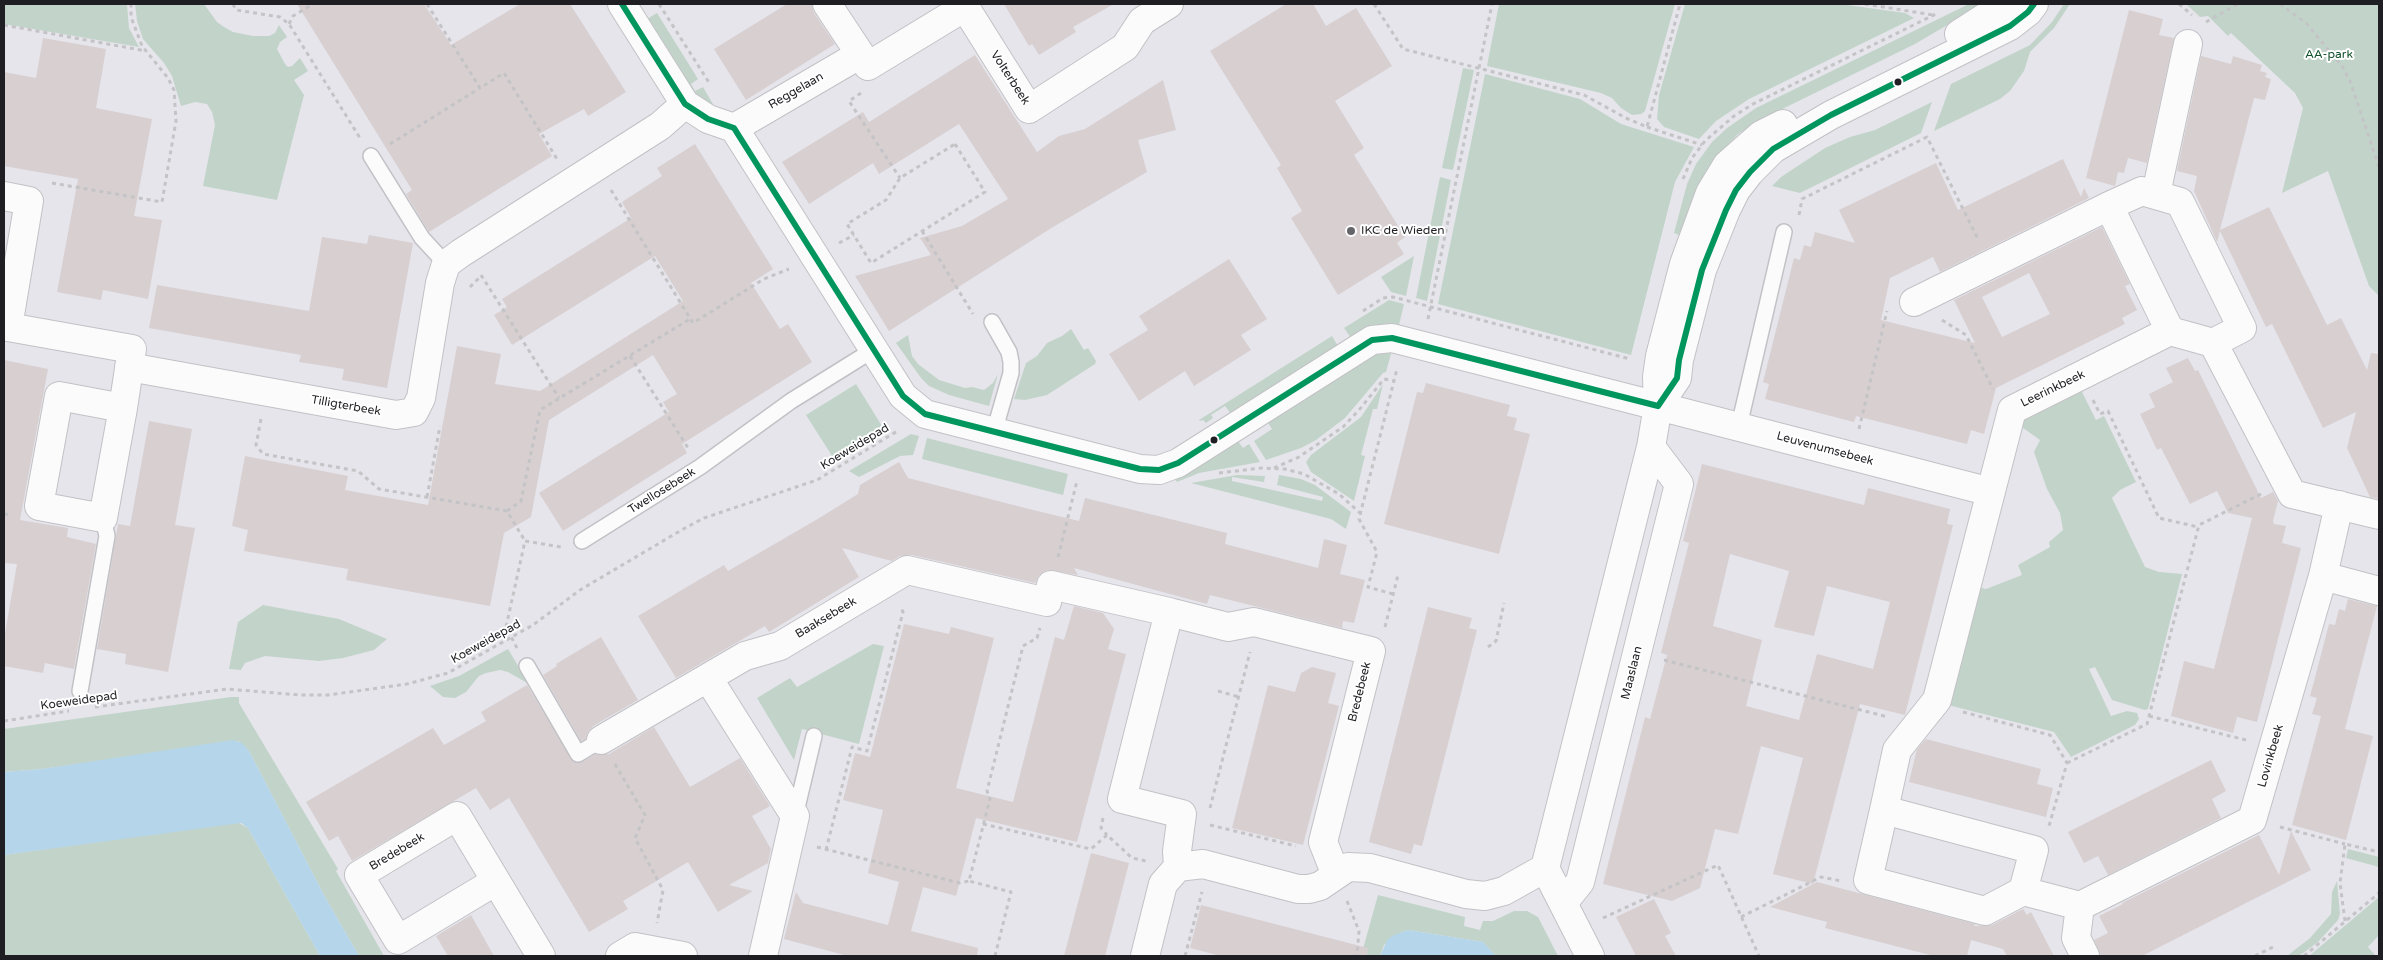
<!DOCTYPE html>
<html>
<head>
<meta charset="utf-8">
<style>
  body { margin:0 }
  #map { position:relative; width:2383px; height:960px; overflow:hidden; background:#e5e5eb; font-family:"Varela Round",sans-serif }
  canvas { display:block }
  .frame { position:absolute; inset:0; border:5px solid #1f1f23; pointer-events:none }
</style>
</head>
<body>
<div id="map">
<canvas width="2383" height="960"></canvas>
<div class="frame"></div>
</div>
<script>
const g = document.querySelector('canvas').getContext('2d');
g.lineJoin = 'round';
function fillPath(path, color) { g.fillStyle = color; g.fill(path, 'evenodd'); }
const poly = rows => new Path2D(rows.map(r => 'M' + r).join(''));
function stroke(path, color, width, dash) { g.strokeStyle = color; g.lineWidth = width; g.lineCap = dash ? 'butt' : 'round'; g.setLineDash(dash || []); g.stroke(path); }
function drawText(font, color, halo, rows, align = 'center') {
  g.font = font + ' "Varela Round",sans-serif'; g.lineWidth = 4; g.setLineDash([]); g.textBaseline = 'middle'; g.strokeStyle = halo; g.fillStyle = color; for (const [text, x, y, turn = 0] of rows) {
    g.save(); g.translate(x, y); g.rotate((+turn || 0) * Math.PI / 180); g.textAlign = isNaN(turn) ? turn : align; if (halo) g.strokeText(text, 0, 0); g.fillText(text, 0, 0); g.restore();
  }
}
fillPath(poly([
  [4,4,127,4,129,28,139,47,4,24],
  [135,4,204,4,217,22,224,27,233,32,253,36,269,36,275,33,279,25,287,37,280,42,277,49,285,64,288,67,292,66,300,58,308,71,294,80,304,95,277,200,203,186,215,125,212,112,207,104,195,102,181,106,172,76,164,63,143,39,137,21],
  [1499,4,1675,4,1645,111,1641,114,1632,115,1621,108,1612,98,1601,93,1487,66],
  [1685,4,1840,4,1905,13,1914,18,1749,99,1716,121,1699,139,1664,127,1657,119,1659,95],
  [1969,4,1983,4,1915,44,1768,116,1738,134,1714,160,1690,207,1679,235,1674,233,1687,184,1696,164,1712,142,1727,128,1756,108],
  [2064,4,2070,4,2054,28,2030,52,2024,71,2010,91,2000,99,1934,131,1951,84,2030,45,2052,22],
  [2186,4,2379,4,2379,296,2369,286,2328,171,2282,193,2303,108,2295,93,2231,33,2228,36,2208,16,2200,17],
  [657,13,698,79,691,84,695,91,703,87,714,106,698,99,647,19],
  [1463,68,1474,70,1453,170,1442,168],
  [1485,74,1580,99,1621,124,1694,147,1675,182,1631,355,1438,304],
  [1932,102,1921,133,1800,193,1772,186,1781,177,1825,148,1850,137,1875,130],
  [1440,177,1451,180,1427,301,1416,298],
  [1414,256,1406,296,1391,292,1381,277],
  [1389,300,1404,304,1399,325,1382,324,1374,326,1351,338,1344,328],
  [1071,329,1084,350,1088,348,1096,361,1095,364,1047,395,1025,400,1014,399,1026,363,1037,356,1047,343,1062,336],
  [908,335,912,356,918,364,939,380,965,388,972,387,984,390,993,383,998,374,989,406,949,395,929,386,921,378,896,343],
  [1332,336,1338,346,1231,414,1225,406,1211,415,1213,418,1206,423,1203,420,1200,421,1199,420],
  [1392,350,1386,372,1383,373,1345,418,1316,440,1301,448,1266,460,1254,441,1272,429,1267,421,1376,352],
  [856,384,882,426,832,456,806,415],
  [1383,384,1377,409,1373,409,1361,455,1365,456,1354,501,1311,472,1306,462,1311,455,1361,417],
  [2080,388,2096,420,2104,416,2136,482,2120,490,2112,498,2145,567,2159,572,2182,574,2148,709,2145,710,2112,700,2095,667,2089,669,2111,716,2127,711,2137,713,2139,719,2135,725,2071,757,2054,732,1948,705,1978,587,1986,589,2022,575,2018,565,2050,547,2049,542,2063,530,2060,513,2047,489,2034,452,2040,440,2019,425,2022,420],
  [911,434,919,436,913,455,900,456,859,477,849,471],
  [927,438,1068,474,1063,495,922,459],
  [1237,440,1243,448,1249,444,1260,462,1199,473,1177,482,1175,479],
  [1237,475,1265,476,1264,482,1232,477,1232,481,1322,501,1323,497,1277,485,1279,475,1301,479,1315,485,1351,512,1346,529,1331,519,1191,483],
  [263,605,339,619,387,639,374,650,343,658,319,661,265,656,245,663,241,670,229,669,238,622],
  [873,644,884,646,859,744,802,729,794,760,757,698,790,678,797,687],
  [508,649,529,684,508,672,500,670,486,673,479,676,466,692,455,698,443,697,430,686,459,676],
  [231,697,239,697,239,703,338,869,336,871,384,956,359,956,325,897,249,751,238,741,42,769,4,772,4,729],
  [237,822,248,828,320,956,4,956,4,855],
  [2348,849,2379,857,2379,867,2346,858],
  [2337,881,2340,914,2338,920,2318,942,2299,956,2287,956,2310,938,2331,914,2332,892],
  [1378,895,1465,917,1464,926,1480,930,1483,921,1493,921,1514,911,1527,911,1538,917,1558,956,1496,956,1483,942,1408,930,1402,932,1384,945,1380,956,1361,956],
  [2379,897,2379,935,2368,947,2375,955,2374,956,2309,956]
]), '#c2d4c9');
fillPath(poly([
  [233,740,242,743,249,751,325,897,359,956,320,956,248,828,241,823,4,855,4,772,42,769],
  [1408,930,1483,942,1496,956,1380,956,1388,939,1394,935]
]), '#b4d5ea');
fillPath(poly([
  [297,4,424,4,451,45,520,4,570,4,626,92,588,116,584,109,539,134,552,156,429,232,406,194,412,190],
  [787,4,812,4,814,13,835,44,746,100,714,49],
  [1004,4,1114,4,1073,27,1076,32,1039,55,1032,44,1029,46],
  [1286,4,1313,4,1326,26,1356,8,1392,66,1335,101,1364,148,1354,155,1405,237,1397,243,1404,254,1338,295,1291,218,1302,211,1277,168,1281,165,1210,51],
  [2129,10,2163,19,2159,35,2174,38,2147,163,2128,158,2124,173,2118,172,2115,186,2086,178],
  [43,38,106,49,96,108,152,119,134,216,162,220,148,299,103,290,101,300,57,292,78,179,4,166,4,72,36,78],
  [975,55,1037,152,1059,136,1085,129,1163,80,1176,130,1138,140,1147,172,1053,227,889,331,855,276,931,255,920,238,962,226,1008,199,959,124,879,174,873,163,809,204,782,162,863,112,869,122],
  [2201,56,2231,64,2233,56,2262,65,2260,71,2267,73,2265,77,2271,79,2265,100,2254,98,2220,230,2269,207,2327,325,2341,318,2367,370,2371,353,2379,354,2379,499,2370,497,2347,448,2356,412,2323,428,2272,324,2266,327,2220,231,2217,242,2194,191,2197,176,2177,171],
  [695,144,773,269,751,283,780,329,788,324,812,362,682,444,687,453,563,531,539,493,669,412,663,402,677,394,653,355,549,420,531,517,504,533,490,606,346,580,348,569,244,551,248,530,232,526,245,456,348,476,345,490,428,505,457,346,501,354,495,384,540,391,683,301,655,256,512,345,494,315,507,307,502,299,631,218,622,202,662,176,657,168],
  [2063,159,2081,197,2084,188,2089,198,1940,272,1933,257,1890,278,1881,320,1975,343,1954,300,2102,227,2130,284,2125,286,2137,310,2122,318,2125,324,1996,388,1984,434,1971,430,1967,444,1856,416,1854,422,1765,399,1769,384,1763,382,1794,258,1800,260,1804,245,1811,247,1815,232,1855,243,1839,210,1936,163,1958,210],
  [2029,273,2050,314,2002,337,1982,297],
  [369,235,413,243,387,388,342,380,344,369,299,362,301,355,149,328,157,285,309,311,322,237,367,244],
  [1229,259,1267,319,1241,335,1251,350,1194,386,1185,371,1139,401,1109,354,1148,330,1139,316],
  [2188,358,2195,371,2198,370,2261,498,2273,492,2278,501,2273,521,2274,524,2286,526,2282,543,2301,548,2257,722,2237,717,2233,733,2171,716,2184,661,2214,669,2252,518,2228,513,2217,491,2190,504,2161,448,2157,450,2140,414,2155,407,2149,394,2173,382,2166,368],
  [4,360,48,369,20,520,68,528,67,537,96,544,74,669,45,663,43,673,4,666,4,639,17,564,4,563],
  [1426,383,1510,405,1507,416,1517,418,1514,430,1530,434,1499,554,1384,524,1417,392,1423,393],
  [149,421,192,429,175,525,195,528,168,672,125,664,126,654,97,649,118,524,130,526],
  [899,462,908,478,1033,510,1079,521,1085,498,1227,533,1225,544,1318,568,1324,539,1347,545,1340,574,1365,580,1354,623,1343,621,1342,628,1210,595,1207,604,1074,568,1078,575,1047,570,1039,575,1035,583,912,555,900,556,892,561,842,548,859,577,769,632,765,626,676,678,638,616,724,565,728,571,816,520,858,494,860,485],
  [1702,464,1864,505,1868,488,1950,509,1947,524,1953,525,1905,715,1860,704,1813,884,1817,882,1975,924,1974,926,1992,925,2023,909,2027,915,2031,912,2054,956,2007,956,2003,949,1971,940,1967,956,1934,956,1825,928,1827,922,1770,907,1813,884,1773,874,1803,758,1761,746,1738,834,1715,829,1700,888,1672,901,1603,884,1645,717,1650,719,1667,655,1661,653,1689,543,1683,541],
  [1730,554,1789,571,1774,627,1814,636,1827,586,1890,602,1873,669,1817,654,1799,720,1746,706,1762,640,1713,626],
  [2348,599,2377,606,2345,729,2373,736,2346,840,2292,825,2321,716,2312,714,2317,698,2310,696,2313,685,2329,624,2335,625,2339,609,2345,611],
  [1074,606,1103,613,1114,629,1108,649,1126,654,1077,842,976,818,956,896,923,887,911,931,978,948,977,956,848,956,784,939,796,892,803,903,888,925,899,882,868,873,883,810,843,800,855,753,870,757,904,624,949,634,951,627,994,638,956,788,1013,802,1055,637,1064,640],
  [1428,607,1472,618,1469,628,1477,630,1422,846,1414,844,1411,854,1369,842],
  [601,637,638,700,593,726,588,732,586,738,581,741,543,675,557,666,556,664],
  [1312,667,1336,673,1328,703,1339,706,1303,845,1232,828,1268,685,1295,692,1301,673],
  [527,685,574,762,582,762,596,754,609,754,654,727,690,787,740,758,770,806,752,816,771,849,768,863,729,885,753,891,718,912,688,862,623,901,628,909,589,932,509,798,490,810,476,788,352,861,338,836,329,841,306,802,433,728,444,745,486,721,481,712],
  [1926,739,2041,769,2037,784,2053,788,2046,817,1909,782,1917,749],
  [2211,760,2226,791,2212,799,2221,818,2108,875,2098,856,2084,863,2068,832],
  [2291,831,2311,870,2142,956,2101,956,2094,940,2108,933,2099,916,2123,904,2122,903,2259,835,2279,875],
  [1091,853,1129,863,1105,956,1064,956],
  [1654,899,1671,933,1665,936,1676,956,1636,956,1616,917],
  [1201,905,1368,948,1367,956,1221,956,1190,948],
  [471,915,494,956,448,956,436,936]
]), '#d8cfd1');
const lane = poly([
  [371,156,422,238,446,264],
  [992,322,1009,352,1011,362,1011,373,994,432],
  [1739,426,1784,232],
  [582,541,700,467,791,401,873,350],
  [527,666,578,754,601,740],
  [80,691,107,536,103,518],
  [795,816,814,736]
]);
const street = poly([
  [827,4,868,66,965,7,1029,109,1125,47,1142,21,1169,4],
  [734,128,859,55],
  [2156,194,2188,44],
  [4,196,29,201,8,327,132,349,123,408,103,518,39,506,59,396,123,408],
  [1914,302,2109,206,2170,331,2213,343,2242,328,2180,202,2142,191,2109,206],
  [2213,343,2292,494,2379,515],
  [129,367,396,415,414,412,421,398,440,283,446,264,461,253,660,126,685,104],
  [2323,576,2379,591],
  [1169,612,1228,627,1254,622,1371,651,1323,842,1336,875],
  [708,678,795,816,763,956],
  [601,740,745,656,780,646,907,570,1047,602,1051,585,1169,612,1122,799,1182,814,1177,851,1178,867],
  [1884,810,2034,850,2023,891,1985,911,1868,880,1884,810,1897,750,1937,700,2012,410,2170,331],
  [496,881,398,940,359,875,457,816,541,956],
  [2023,891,2080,906,2252,820,2323,576,2339,505],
  [1564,902,1580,882,1679,484,1651,447],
  [2080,906,2076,938,2085,956],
  [620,956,635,947,683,956],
  [1145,956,1163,884,1178,867,1203,864,1298,889,1309,889,1320,886,1348,867,1370,868,1466,894,1485,896,1504,891,1545,868],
  [1590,956,1545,868,1651,447,1658,406,1991,492]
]);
const secondary = poly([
  [622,4,685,104,708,119,734,128,903,396,925,414,1140,469,1159,470,1178,463,1372,340,1392,338,1658,406],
  [1959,34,2006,4],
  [1658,406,1677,378,1679,360,1702,270,1726,210,1736,190,1750,172,1773,149,1831,115,2010,26,2028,12,2034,4],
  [1658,406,1657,377,1660,356,1684,264,1710,193,1727,165,1761,135,1783,124]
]);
stroke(lane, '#c2c2c6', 18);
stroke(street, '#c2c2c6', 30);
stroke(secondary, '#c2c2c6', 30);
stroke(poly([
  [233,4,236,10,280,17,289,24,360,138],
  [427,4,480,88,504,73,557,159],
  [659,4,710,84],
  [1374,4,1403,49,1584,95,1626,118,1647,127,1680,4],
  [1865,4,1933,15],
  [2179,4,2192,15],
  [2280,4,2306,23,2342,66,2350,81,2379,167],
  [2206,22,2238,4],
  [289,24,293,16,313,4],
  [4,25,146,51],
  [861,93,849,101,900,178],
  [1647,127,1702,145],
  [390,144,480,88],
  [955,144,985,192,871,263,847,224,886,200,900,178,955,144],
  [1683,179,1692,158,1705,141,1734,116,1753,104,1938,13],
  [52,183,162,202,176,121,174,90,168,78,142,46,131,17,131,4],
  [611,190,693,323,764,279,789,269],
  [1799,215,1802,199,1927,137,1978,239],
  [922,231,973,314],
  [839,243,854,235],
  [481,275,559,398],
  [470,287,479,278],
  [1363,311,1383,298,1393,297,1630,359],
  [1428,319,1492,4],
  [1942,320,1966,335,1993,389],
  [630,356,688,448],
  [2093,400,2100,414,2108,411,2159,518,2198,527],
  [261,419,256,445,263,454,358,471,379,489,507,511,525,541],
  [1859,429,1887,311],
  [1274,468,1299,457,1343,427,1359,410,1384,379,1394,381],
  [1219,473,1262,468,1285,469,1304,474,1339,494,1360,513],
  [427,497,440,426],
  [507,511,521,501,540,410,690,319],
  [4,514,12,515],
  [1058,557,1077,481],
  [1393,594,1368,587,1377,552,1359,519,1397,369],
  [1385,627,1398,575],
  [1488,647,1496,641,1504,603],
  [517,648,506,627,525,541,561,547],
  [1664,660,1888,717],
  [1218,691,1239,697],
  [95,707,227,689,300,695,328,695,407,684,448,673,533,625,580,590,685,528,704,518,817,480,899,430],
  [1963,712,2050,735,2067,763,2049,826],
  [2149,716,2246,740],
  [4,721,69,711],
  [2067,763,2147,724,2199,525,2261,494],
  [615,764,645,815,635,838,663,890,657,923],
  [1210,808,1250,652],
  [1103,818,1101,828,1107,835],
  [983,824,1091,849,1107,835,1132,858,1146,861],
  [1210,825,1296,846],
  [2280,827,2345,844],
  [817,847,960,883,969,881],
  [826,850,852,747,867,751,903,612,900,606],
  [1347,901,1359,931,1357,956],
  [1741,917,1821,877,1841,881],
  [1603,918,1718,865,1759,956],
  [2345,921,2340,883,2345,844,2379,852],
  [995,956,1011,892,969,881,990,799,987,791,1023,646,1037,638,1040,628],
  [1185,956,1202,892],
  [2255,956,2273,947],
  [2304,956,2379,893]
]), '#c4c4c7', 3, [4, 4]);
stroke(lane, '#fbfbfc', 15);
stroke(street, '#fbfbfc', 28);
stroke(secondary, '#fbfbfc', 28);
stroke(poly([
  [622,4,685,104,708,119,734,128,903,396,925,414,1140,469,1159,470,1178,463,1372,340,1392,338,1658,406],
  [1658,406,1677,378,1679,360,1702,270,1726,210,1736,190,1750,172,1773,149,1831,115,2010,26,2028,12,2034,4]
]), '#00965e', 6);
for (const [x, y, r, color] of [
  [1898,82,4.5,"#1f1f23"],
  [1351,231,5,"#646469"],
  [1214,440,4.5,"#1f1f23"]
]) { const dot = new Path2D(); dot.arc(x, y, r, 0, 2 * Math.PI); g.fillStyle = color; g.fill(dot); stroke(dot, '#fff', 2); }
drawText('12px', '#11522a', '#fff', [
  ["AA-park",2329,55]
]);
drawText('12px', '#1f1f23', '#fff', [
  ["Volterbeek",1010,78,57],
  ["Reggelaan",796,91,-30],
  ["Leerinkbeek",2053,389,-26],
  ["Tilligterbeek",346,406,10],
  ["Koeweidepad",855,447,-31],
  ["Leuvenumsebeek",1825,449,15],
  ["Twellosebeek",662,491,-32],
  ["Baaksebeek",826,618,-31],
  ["Koeweidepad",486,642,-29],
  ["Maaslaan",1632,673,-76],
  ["Bredebeek",1360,692,-76],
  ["Koeweidepad",79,701,-8],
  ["Lovinkbeek",2271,756,-74],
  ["Bredebeek",397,852,-31]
]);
drawText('12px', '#1f1f23', '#fff', [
  ["IKC de Wieden",1361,231]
], 'left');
</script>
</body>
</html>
